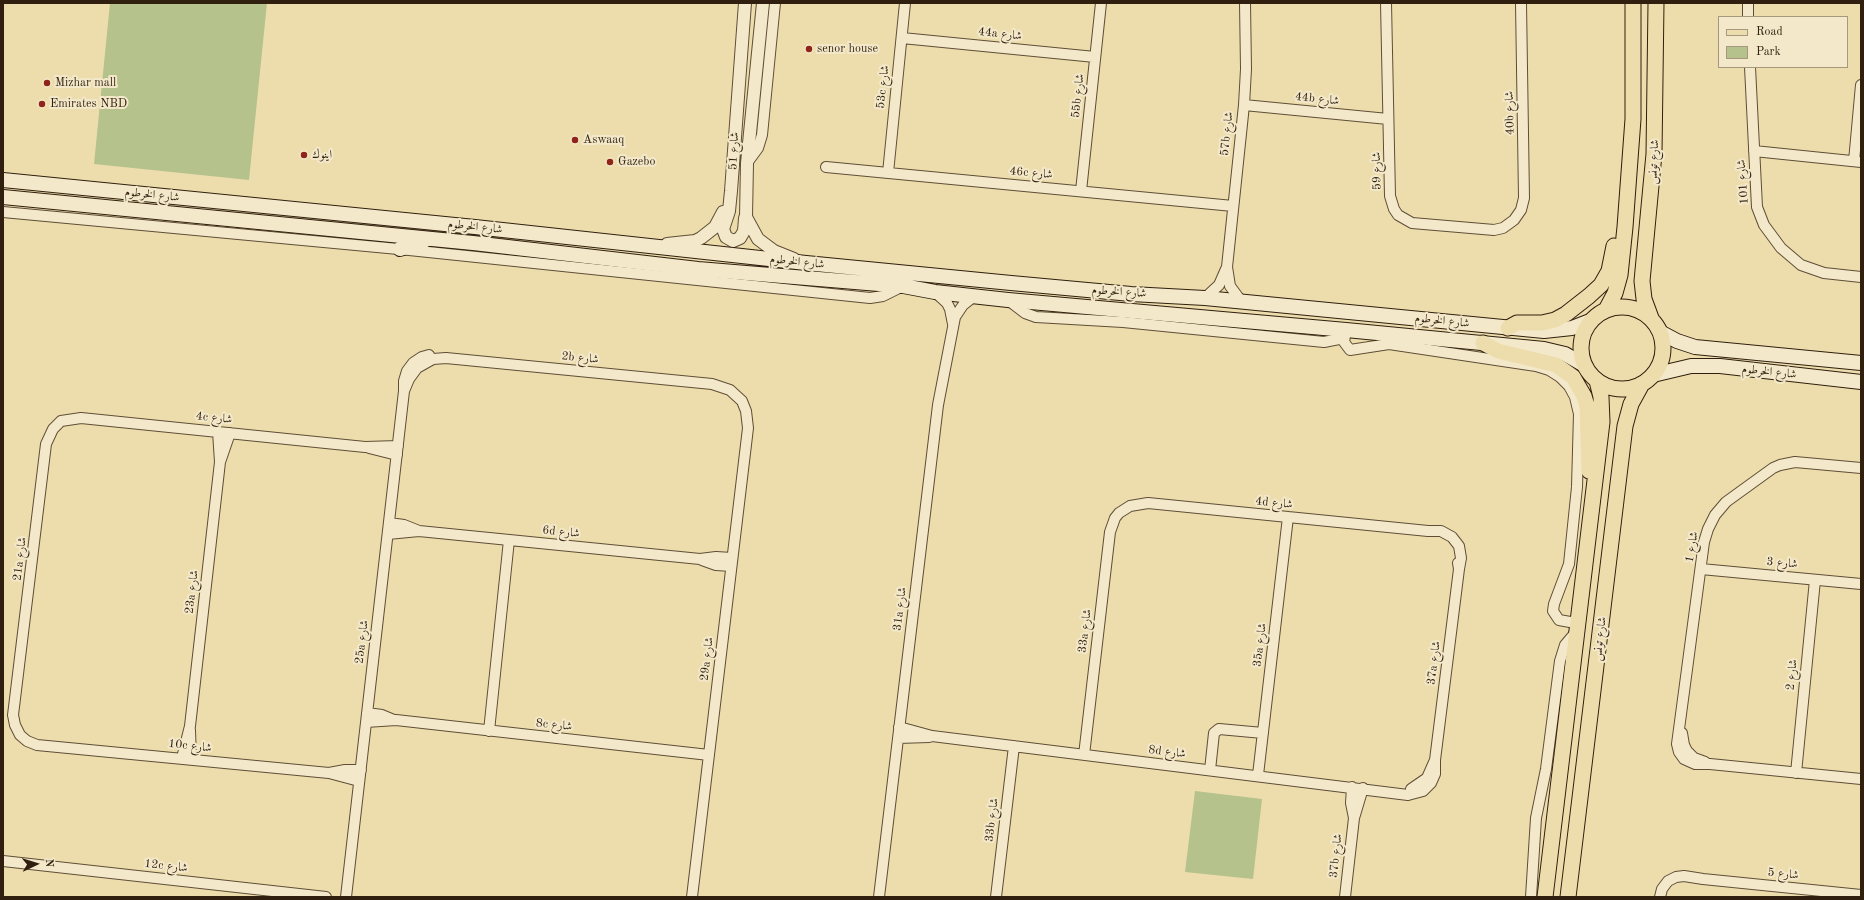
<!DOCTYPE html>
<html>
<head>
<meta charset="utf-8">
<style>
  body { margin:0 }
  #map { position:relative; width:1864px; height:900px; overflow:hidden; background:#edddad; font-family:"Old Standard TT",serif }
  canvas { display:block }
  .frame { position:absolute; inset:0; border:4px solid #301f0e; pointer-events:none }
  .legend { position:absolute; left:1718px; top:16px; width:130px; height:52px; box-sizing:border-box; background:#f3e9ca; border:1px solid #a5987f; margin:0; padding:5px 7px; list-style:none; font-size:12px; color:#301f0e }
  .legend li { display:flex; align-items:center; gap:8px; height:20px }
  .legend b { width:20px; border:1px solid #a5987f }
  .north { position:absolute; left:16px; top:844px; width:40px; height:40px; -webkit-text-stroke:3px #f3e9ca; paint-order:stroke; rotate:86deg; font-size:11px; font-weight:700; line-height:16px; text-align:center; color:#301f0e }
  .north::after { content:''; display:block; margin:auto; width:14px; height:18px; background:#301f0e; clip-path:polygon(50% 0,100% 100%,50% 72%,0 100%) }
</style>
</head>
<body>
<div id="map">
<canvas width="1864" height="900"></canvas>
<div class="frame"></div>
<ul class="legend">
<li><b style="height:5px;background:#edddad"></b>Road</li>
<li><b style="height:11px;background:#b5c28c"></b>Park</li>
</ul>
<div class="north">N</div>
</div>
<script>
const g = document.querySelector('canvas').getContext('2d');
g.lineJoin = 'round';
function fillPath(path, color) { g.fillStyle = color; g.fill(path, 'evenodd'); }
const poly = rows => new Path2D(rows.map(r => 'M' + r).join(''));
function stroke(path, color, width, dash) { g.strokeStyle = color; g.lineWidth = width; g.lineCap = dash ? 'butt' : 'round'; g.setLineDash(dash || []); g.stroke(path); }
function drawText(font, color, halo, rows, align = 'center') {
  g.font = font + ' "Old Standard TT",Amiri,serif'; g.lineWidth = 4; g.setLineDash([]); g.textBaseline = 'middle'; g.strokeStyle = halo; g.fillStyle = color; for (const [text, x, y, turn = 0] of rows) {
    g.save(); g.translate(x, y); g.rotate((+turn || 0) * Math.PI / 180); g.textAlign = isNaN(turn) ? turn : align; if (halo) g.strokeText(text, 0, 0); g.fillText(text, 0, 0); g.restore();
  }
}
fillPath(poly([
  [110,3,267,3,249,180,94,164],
  [1195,791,1262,799,1253,879,1185,872]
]), '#b5c28c');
const minor = poly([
  [1386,3,1390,196,1394,209,1398,215,1412,223,1494,230,1503,228,1514,220,1521,210,1524,198,1521,3],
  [1748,3,1748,17],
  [902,38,1095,57],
  [1750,67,1757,207,1764,225,1781,248,1801,265,1824,273,1861,277],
  [1244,105,1388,119],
  [1754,151,1861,162],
  [1854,161,1861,85],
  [747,163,758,148,762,135,775,3],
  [826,167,1233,206],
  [888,173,905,3],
  [1081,191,1101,3],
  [3,212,409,250,870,298,883,296,903,286],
  [935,292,947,303,950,309,953,324],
  [1205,298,1219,285,1226,269],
  [1008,300,1025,313,1036,317,1123,322,1324,342,1344,338],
  [1241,301,1230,286,1227,267,1244,105,1246,69,1245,3],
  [1346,330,1344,342,1350,350,1389,344,1536,366,1549,370,1560,377,1569,386,1575,397,1579,414,1577,487,1569,564,1554,604,1553,611,1559,620,1570,622,1578,620],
  [404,391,409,379,417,368,433,359,446,358,712,384,730,390,742,401,746,411,748,428,692,897],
  [369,448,397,455],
  [220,462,230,433],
  [1861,468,1795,462,1780,465,1773,468,1726,502,1715,515,1708,529,1704,542,1677,744,1679,752,1684,759,1695,764,1710,764,1861,779],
  [389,523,404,525,419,531],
  [388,534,419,531,700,559,716,557,732,558],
  [702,560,716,565,731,566],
  [1701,569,1861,584],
  [367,713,382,715,394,720],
  [366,722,396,720,709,755],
  [899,727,932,736,1408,795,1423,791,1431,783,1435,774,1435,760],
  [190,730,191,759],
  [489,731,509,540],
  [1682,733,1684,745,1687,751,1694,758,1705,762],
  [898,738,929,737],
  [1084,755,1110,532,1115,518,1119,513,1130,506,1148,503,1428,531,1441,531,1452,537,1459,546,1461,558,1459,569],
  [182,758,190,726,220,462,218,432],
  [1210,770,1214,733,1219,729,1263,733],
  [329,773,345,770,361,770],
  [1796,773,1815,580],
  [1258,775,1288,517],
  [359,781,329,773,37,745,27,741,20,735,15,725,13,715,46,444,53,429,61,421,81,418,365,447,398,446],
  [1352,787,1351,803,1354,818],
  [1411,789,1427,778,1435,760,1459,569,1458,563],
  [3,861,326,897],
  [346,897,404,391,404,381,407,371,413,363,422,357,429,355],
  [879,897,938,405,955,317,963,305,973,297],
  [996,897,1014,746],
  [1345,897,1354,818,1363,788],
  [1531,897,1536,818,1546,769,1560,661,1565,645,1576,632],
  [1660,897,1662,889,1668,881,1676,877,1684,876,1703,879,1861,895]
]);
const tertiary = poly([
  [745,3,731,191,729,211,723,229,726,237,733,241,740,238,744,231,745,218],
  [763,3,747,163,746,217,758,239,774,251,794,259],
  [667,244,695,241,701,238,715,227,723,212]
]);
const secondary = poly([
  [3,180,475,227,806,263,1011,283,1131,294,1205,298,1544,331,1572,328,1590,321],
  [3,197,473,243,698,269,903,286,935,292,1008,300,1346,330,1544,349,1565,354,1584,365],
  [400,249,424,241],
  [1660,332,1677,341,1695,347,1861,363],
  [1653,375,1691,366,1720,366,1861,382]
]);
const primary = poly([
  '1581 348a41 41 0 1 1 82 0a41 41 0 1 1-82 0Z',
  [1607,308,1615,293,1620,275,1625,227,1633,119,1633,3],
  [1651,318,1644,299,1642,281,1654,154,1656,3],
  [1508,328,1517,323,1542,323,1555,320,1566,314,1589,296,1601,285,1609,271,1614,246],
  [1483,343,1498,351,1556,365,1573,377,1584,396,1587,406,1589,471],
  [1545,897,1602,422,1601,397,1597,381],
  [1568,897,1625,426,1631,404,1642,384]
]);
stroke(minor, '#5f4e36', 12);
stroke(tertiary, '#5f4e36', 14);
stroke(secondary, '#301f0e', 16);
stroke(primary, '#301f0e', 17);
stroke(minor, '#f3e9ca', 10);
stroke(tertiary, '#f3e9ca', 12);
stroke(secondary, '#f3e9ca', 14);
stroke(primary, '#edddad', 15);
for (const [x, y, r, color] of [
  [809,49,4,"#8f2418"],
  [47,83,4,"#8f2418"],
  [42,104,4,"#8f2418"],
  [575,140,4,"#8f2418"],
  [304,155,4,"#8f2418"],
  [610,162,4,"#8f2418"]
]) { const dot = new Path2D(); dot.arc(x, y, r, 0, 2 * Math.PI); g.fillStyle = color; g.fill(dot); stroke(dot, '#f3e9ca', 1.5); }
drawText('12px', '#301f0e', '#f3e9ca', [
  ["44a شارع",1000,34,6],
  ["53c شارع",883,87,-84],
  ["55b شارع",1078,96,-84],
  ["44b شارع",1317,99,6],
  ["40b شارع",1510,113,-91],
  ["57b شارع",1227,134,-84],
  ["شارع 51",734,151,-87],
  ["شارع تونس",1654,162,-87],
  ["شارع 59",1377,171,-91],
  ["46c شارع",1031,173,5],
  ["شارع 101",1743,182,-94],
  ["شارع الخرطوم",152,195,6],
  ["شارع الخرطوم",475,227,6],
  ["شارع الخرطوم",797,262,6],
  ["شارع الخرطوم",1119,292,4],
  ["شارع الخرطوم",1442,321,6],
  ["2b شارع",580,358,6],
  ["شارع الخرطوم",1769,372,6],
  ["4c شارع",214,418,6],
  ["4d شارع",1274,503,6],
  ["6d شارع",561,532,6],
  ["شارع 1",1692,547,-80],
  ["21a شارع",20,559,-83],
  ["شارع 3",1782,563,5],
  ["23a شارع",192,592,-83],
  ["31a شارع",900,609,-83],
  ["33a شارع",1085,631,-83],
  ["شارع تونس",1600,639,-83],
  ["25a شارع",362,642,-83],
  ["35a شارع",1260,645,-83],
  ["29a شارع",707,659,-83],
  ["37a شارع",1434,663,-83],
  ["شارع 2",1792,675,-84],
  ["8c شارع",554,725,6],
  ["10c شارع",190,746,6],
  ["8d شارع",1167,752,7],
  ["33b شارع",992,820,-83],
  ["37b شارع",1336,856,-84],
  ["12c شارع",166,866,6],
  ["شارع 5",1783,874,6]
]);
drawText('12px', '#301f0e', '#f3e9ca', [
  ["senor house",817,49],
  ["Mizhar mall",55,83],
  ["Emirates NBD",50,104],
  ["Aswaaq",583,140],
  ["اينوك",312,155],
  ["Gazebo",618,162]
], 'left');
</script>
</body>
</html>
